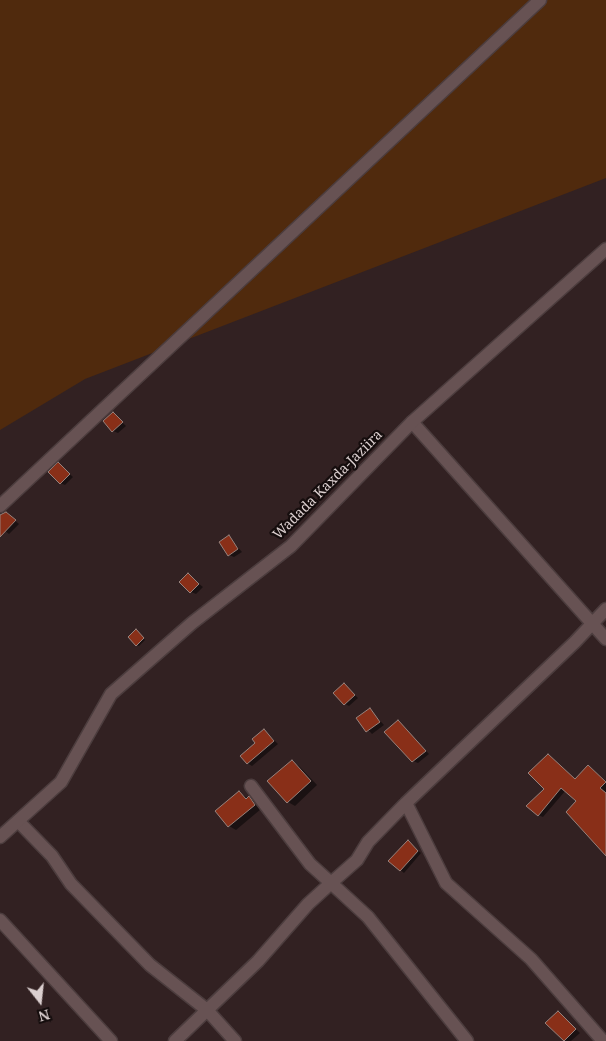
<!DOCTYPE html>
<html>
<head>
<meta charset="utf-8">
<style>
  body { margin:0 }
  #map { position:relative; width:606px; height:1041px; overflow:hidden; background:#322122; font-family:"Noto Serif",serif }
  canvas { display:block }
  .north { position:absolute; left:15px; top:976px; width:50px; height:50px; -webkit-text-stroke:4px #150d0d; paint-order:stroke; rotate:164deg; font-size:14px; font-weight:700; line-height:20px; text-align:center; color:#dbcfcf }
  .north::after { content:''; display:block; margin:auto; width:18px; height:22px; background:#dbcfcf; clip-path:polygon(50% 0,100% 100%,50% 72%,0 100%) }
</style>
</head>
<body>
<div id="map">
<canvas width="606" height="1041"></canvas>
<div class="north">N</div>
</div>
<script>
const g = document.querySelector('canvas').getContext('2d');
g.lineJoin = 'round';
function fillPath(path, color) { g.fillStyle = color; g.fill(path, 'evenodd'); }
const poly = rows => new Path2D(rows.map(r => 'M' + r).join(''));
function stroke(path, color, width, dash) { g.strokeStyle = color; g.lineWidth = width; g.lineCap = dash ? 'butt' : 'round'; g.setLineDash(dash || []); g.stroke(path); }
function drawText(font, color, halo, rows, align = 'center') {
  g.font = font + ' "Noto Serif",serif'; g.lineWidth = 4.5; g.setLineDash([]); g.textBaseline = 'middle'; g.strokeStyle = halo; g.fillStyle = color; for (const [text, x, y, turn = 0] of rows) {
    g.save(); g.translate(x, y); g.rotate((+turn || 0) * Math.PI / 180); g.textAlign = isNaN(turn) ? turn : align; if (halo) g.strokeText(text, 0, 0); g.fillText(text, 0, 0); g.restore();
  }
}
fillPath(poly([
  [0,0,606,0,606,178,85,379,0,430]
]), '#502a0d');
fillPath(poly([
  [113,413,126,426,118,433,113,431],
  [59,464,73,477,65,485,60,483],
  [6,513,19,524,9,534,0,527,0,518],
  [229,537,242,552,234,557,229,555],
  [188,575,203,587,196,594,191,592],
  [138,632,145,640,139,646,137,645],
  [344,684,358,698,349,706,345,704],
  [370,710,384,725,372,734,358,719],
  [398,722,429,754,418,763,413,761],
  [264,730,278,744,252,766,247,763],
  [548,755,576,780,589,766,606,781,606,831,592,840,574,821,578,801,566,790,543,817,538,815,546,789],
  [292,762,299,766,317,785,295,806,288,802],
  [239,793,256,802,261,809,236,830,229,826],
  [408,842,421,853,404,873,390,861],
  [558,1012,580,1033,571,1041,564,1041,546,1023]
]), '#0007');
const building = poly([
  [113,412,123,422,112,432,103,421,113,412],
  [58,462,70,474,60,484,48,472,58,462],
  [6,512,16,520,0,537,0,515,6,512],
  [229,535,238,549,228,556,219,542,229,535],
  [188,573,199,584,190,593,179,582,188,573],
  [136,629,144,638,136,646,128,637,136,629],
  [344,683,355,695,344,705,333,693,344,683],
  [370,708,380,722,366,732,356,718,370,708],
  [398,720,426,751,412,762,384,732,398,720],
  [264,729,274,741,247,764,240,756,255,743,252,739,264,729],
  [548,754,575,779,588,765,606,782,600,788,606,793,606,856,566,812,576,801,561,788,538,816,526,806,544,789,528,773,548,754],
  [292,760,311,781,287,803,267,781,292,760],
  [239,791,246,799,249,796,255,805,228,827,215,811,239,791],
  [408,840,418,851,400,871,388,861,408,840],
  [558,1011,576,1029,564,1041,545,1023,558,1011]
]);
fillPath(building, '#892f18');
stroke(building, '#97827c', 1);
const minor = poly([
  [412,422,606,639],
  [0,506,540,0],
  [251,786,310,864,331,883,357,860,368,842,406,803,575,642,606,609],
  [406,803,446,883,531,959,603,1041],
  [18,821,52,856,71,884,150,965,207,1010,235,1041],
  [0,920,111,1041],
  [175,1041,258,961,308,904,331,883,368,917,467,1041]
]);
const tertiary = poly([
  [0,837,61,782,111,694,192,623,291,546,412,422,606,249]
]);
stroke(minor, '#4c3d3e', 15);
stroke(tertiary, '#4c3d3e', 15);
stroke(minor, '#675253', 12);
stroke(tertiary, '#675253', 12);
drawText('14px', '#dbcfcf', '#150d0d', [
  ["Wadada Kaxda-Jaziira",328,485,-45]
]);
</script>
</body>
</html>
